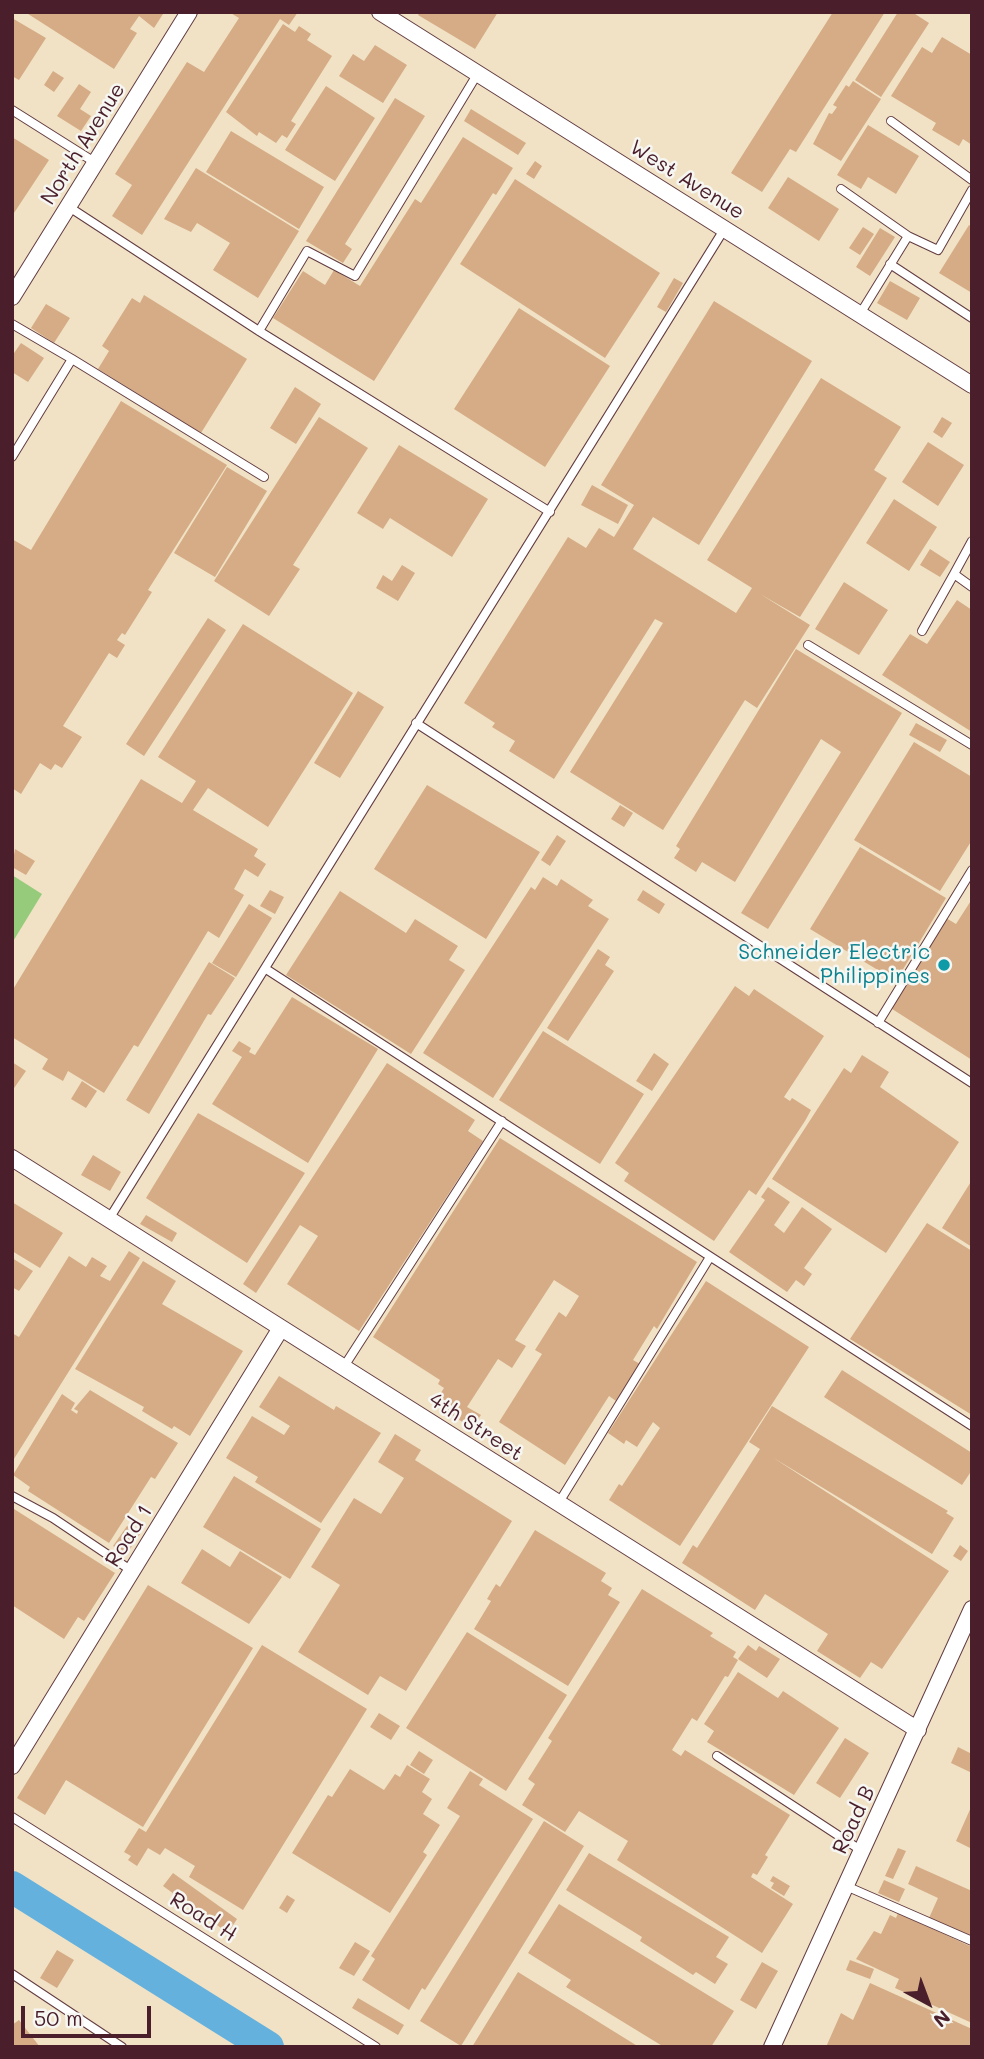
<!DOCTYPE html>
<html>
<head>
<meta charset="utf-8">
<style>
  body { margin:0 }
  #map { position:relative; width:984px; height:2059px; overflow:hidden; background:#f1e2c5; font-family:Mali,sans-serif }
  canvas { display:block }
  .frame { position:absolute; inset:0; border:14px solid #4a1f2b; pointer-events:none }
  .north { position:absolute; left:893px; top:1968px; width:70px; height:70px; -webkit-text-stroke:5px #f6f6f2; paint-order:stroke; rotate:139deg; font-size:19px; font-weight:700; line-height:28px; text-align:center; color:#4a1f2b }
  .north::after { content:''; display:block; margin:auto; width:24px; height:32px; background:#4a1f2b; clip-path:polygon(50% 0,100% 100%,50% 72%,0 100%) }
  .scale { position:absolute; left:21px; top:2006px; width:130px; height:32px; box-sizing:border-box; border:4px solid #4a1f2b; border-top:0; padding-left:9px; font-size:21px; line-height:24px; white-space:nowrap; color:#4a1f2b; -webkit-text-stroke:5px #f6f6f2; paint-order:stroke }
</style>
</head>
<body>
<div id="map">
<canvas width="984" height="2059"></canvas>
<div class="frame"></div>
<div class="north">N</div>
<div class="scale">50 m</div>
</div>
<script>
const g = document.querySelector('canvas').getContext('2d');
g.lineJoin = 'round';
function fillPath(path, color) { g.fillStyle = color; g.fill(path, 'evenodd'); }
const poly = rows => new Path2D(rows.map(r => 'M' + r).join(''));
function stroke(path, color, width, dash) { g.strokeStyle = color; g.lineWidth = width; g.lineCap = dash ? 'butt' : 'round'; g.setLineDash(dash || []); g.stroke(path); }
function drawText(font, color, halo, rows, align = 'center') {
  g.font = font + ' Mali,sans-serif'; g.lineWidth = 5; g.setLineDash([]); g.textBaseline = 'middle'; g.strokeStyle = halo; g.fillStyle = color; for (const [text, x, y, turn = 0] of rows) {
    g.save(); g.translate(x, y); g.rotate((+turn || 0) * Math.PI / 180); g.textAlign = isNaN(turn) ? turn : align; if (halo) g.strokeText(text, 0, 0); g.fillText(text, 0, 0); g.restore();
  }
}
fillPath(poly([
  [12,875,42,894,12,943]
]), '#96cb7c');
stroke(poly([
  [12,1887,268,2047]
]), '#65b1de', 32);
fillPath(poly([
  [25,12,159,12,163,14,154,28,139,16,130,29,137,33,114,69],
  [229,12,298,12,289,25,280,19,142,235,112,216,132,185,115,174,187,62,204,72,239,18],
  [420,12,498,12,475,49,418,15],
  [833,12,885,12,796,152,790,149,762,192,731,173],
  [898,12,912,12,929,23,881,97,855,80],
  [12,18,46,38,19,80,12,76],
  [283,24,295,32,299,26,311,34,307,40,332,56,291,121,296,124,287,138,282,135,276,143,259,132,257,136,226,112],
  [942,37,972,55,972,145,963,139,959,146,932,130,936,123,891,96,922,47,932,53],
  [375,45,407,65,383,103,339,76,353,54,364,61],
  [53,71,64,78,54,92,44,85],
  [853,81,881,99,841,161,813,144,829,113,832,114,837,107,833,105,846,85,849,87],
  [79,84,91,92,80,109,91,116,81,131,57,116],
  [326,86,375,118,335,181,285,150],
  [395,98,425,116,345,244,352,249,343,263,306,241],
  [471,109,526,143,518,155,464,121],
  [868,125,919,156,896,194,868,177,861,189,837,175],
  [231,131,324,187,299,229,206,172],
  [12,137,49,160,12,216],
  [463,137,513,168,496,195,493,193,374,381,273,318,303,271,325,285,334,270,360,286,415,199,421,203],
  [535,161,542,166,534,179,526,174],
  [196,168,299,231,258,298,213,270,230,243,197,223,191,232,164,219],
  [788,177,839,209,819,241,768,208],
  [515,179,660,273,605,358,460,264],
  [969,225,972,227,972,293,939,273],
  [863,227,874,234,860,255,849,248],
  [880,228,895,237,870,276,856,267],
  [674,278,683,283,666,312,657,307],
  [890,281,920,298,907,320,877,303],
  [144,295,247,359,201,433,98,369,109,351,102,346,132,298,140,303],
  [714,301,812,361,699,545,653,517,633,549,736,613,752,588,707,560,821,378,901,427,874,470,887,478,800,617,760,594,810,625,757,708,745,700,663,830,570,772,663,623,655,619,554,779,509,751,515,741,492,727,495,723,464,703,568,537,586,548,599,528,614,537,634,505,601,485],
  [46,304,70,318,54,343,31,328],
  [519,308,610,366,545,467,454,409],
  [21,343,44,358,28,382,12,372,12,356],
  [295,387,321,404,296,444,270,428],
  [121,401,227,465,148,590,152,592,125,635,122,633,117,640,125,645,117,658,109,653,63,726,82,737,62,768,55,764,51,770,40,763,21,794,12,788,12,539,31,550],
  [319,417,368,448,293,565,300,569,269,616,214,581],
  [942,417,952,423,942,438,933,432],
  [928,442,964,465,938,506,902,482],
  [399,445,488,499,452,557,390,518,383,529,357,513],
  [227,467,267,491,215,577,174,553],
  [592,485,628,505,618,524,581,505],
  [894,499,937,527,909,571,866,543],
  [930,549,950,562,940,577,920,565],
  [402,565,415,573,398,601,376,588,383,575,392,581],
  [844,582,888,610,859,655,815,629],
  [957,600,972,610,972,732,882,675,910,634,927,644],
  [208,618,226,630,144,756,126,744],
  [243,624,353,693,268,827,208,788,193,810,258,849,254,856,266,864,258,877,245,869,234,889,244,895,219,938,208,931,138,1047,134,1045,104,1093,68,1071,63,1081,42,1069,48,1059,12,1037,12,991,141,779,182,803,196,781,158,757],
  [796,649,902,713,768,929,741,913,841,752,821,739,735,882,702,862,696,872,674,858,680,849,676,846],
  [358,691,384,707,340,778,314,763],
  [916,723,947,740,940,752,909,735],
  [914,742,972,777,972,840,940,891,854,840],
  [427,785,540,852,486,939,374,869],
  [620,805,633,813,624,827,611,819],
  [557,835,566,841,550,866,541,860],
  [860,847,946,898,896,981,810,929],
  [15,849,35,861,26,875,12,867],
  [543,877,557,886,561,879,593,900,588,906,609,919,493,1098,423,1053,531,887,535,890],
  [270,890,284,897,275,914,260,906],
  [643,890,665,904,659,914,637,900],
  [340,891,406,933,415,919,458,946,449,960,465,970,411,1054,286,975],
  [972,899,972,1060,889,1007,946,918,956,924],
  [249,904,272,918,236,977,212,963],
  [598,949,610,957,605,965,614,971,568,1041,547,1028],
  [209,962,235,978,211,1015,208,1014,149,1114,126,1100],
  [735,986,749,996,754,989,824,1036,784,1097,790,1101,792,1098,811,1110,805,1121,756,1195,749,1190,714,1241,624,1181,629,1173,615,1163],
  [292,997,378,1049,308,1163,212,1104,242,1057,232,1051,239,1041,251,1048,249,1052,255,1055],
  [543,1031,644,1094,600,1164,499,1100],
  [654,1053,669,1064,652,1091,636,1081],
  [862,1055,889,1072,880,1087,959,1142,886,1253,772,1179,844,1068,851,1073],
  [12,1062,26,1071,12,1091],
  [387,1063,475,1120,468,1131,483,1141,359,1331,287,1284,318,1236,300,1225,256,1293,243,1284],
  [82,1081,97,1091,86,1108,71,1099],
  [198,1113,305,1173,247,1263,146,1198],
  [500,1138,697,1262,657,1329,654,1326,633,1360,640,1364,616,1401,609,1396,565,1465,499,1422,542,1354,535,1350,559,1312,566,1317,579,1296,554,1280,515,1340,526,1346,512,1368,498,1359,467,1407,481,1415,472,1428,434,1404,444,1388,438,1384,440,1380,373,1337],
  [93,1155,121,1172,110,1191,81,1175],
  [972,1180,972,1247,942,1228],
  [768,1187,790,1202,774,1225,784,1233,802,1207,832,1229,804,1268,812,1274,804,1286,796,1280,787,1292,729,1252,765,1200,761,1197],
  [12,1202,63,1233,40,1268,12,1251],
  [146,1215,177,1233,172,1242,140,1224],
  [927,1223,972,1251,972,1415,850,1339],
  [129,1251,140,1258,12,1462,12,1333,19,1337,69,1256,86,1267,92,1257,107,1266,100,1276,110,1281],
  [12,1258,33,1271,19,1291,12,1287],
  [143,1261,176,1281,162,1304,243,1351,190,1436,174,1426,172,1429,142,1411,144,1407,75,1369],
  [706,1281,809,1347,680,1546,609,1500,619,1484,622,1486,660,1428,653,1422,637,1447,626,1440,624,1444,608,1433],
  [842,1370,972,1453,972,1470,962,1485,824,1397],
  [279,1376,334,1410,336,1406,381,1433,321,1523,255,1482,258,1477,226,1458,252,1416,284,1435,290,1426,259,1407],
  [90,1390,178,1443,155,1479,151,1477,109,1543,28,1491,30,1487,13,1475,62,1394,75,1403,71,1410,77,1414,78,1411,74,1409],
  [772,1406,948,1511,946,1513,954,1518,932,1554,772,1457,949,1571,882,1669,871,1662,860,1678,817,1651,828,1634,765,1594,755,1610,682,1563,693,1545,697,1548,760,1449,749,1442],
  [395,1434,421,1450,415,1460,512,1521,406,1691,380,1676,368,1695,298,1652,340,1585,311,1567,354,1498,381,1514,404,1478,378,1462],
  [234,1476,321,1529,290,1579,203,1527],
  [14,1509,115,1573,84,1621,78,1617,64,1639,12,1605],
  [127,1526,140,1534,126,1555,113,1546],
  [535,1530,606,1573,601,1581,612,1588,608,1595,620,1602,568,1686,474,1629,491,1601,487,1599,496,1584,500,1587],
  [960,1545,968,1551,961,1561,953,1556],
  [202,1549,230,1567,240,1551,282,1577,249,1624,181,1583],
  [148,1585,253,1648,143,1827,66,1780,45,1815,17,1798],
  [642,1589,713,1633,710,1636,736,1652,733,1657,738,1660,728,1677,725,1676,697,1721,692,1718,672,1750,681,1756,685,1750,790,1815,765,1855,768,1857,757,1875,753,1873,751,1877,793,1904,762,1953,617,1860,628,1841,579,1811,565,1832,522,1805,535,1784,528,1779,552,1741,548,1738],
  [467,1632,567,1695,506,1791,406,1728],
  [262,1645,367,1709,243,1910,189,1877,195,1866,165,1848,160,1855,148,1848,137,1866,128,1860,131,1856,124,1852,139,1828,146,1832],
  [748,1645,756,1651,759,1646,780,1659,767,1678,738,1659],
  [738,1672,778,1698,783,1691,839,1728,794,1795,707,1742,714,1731,704,1724],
  [379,1713,400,1726,391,1740,370,1727],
  [845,1738,869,1753,840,1798,816,1783],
  [958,1747,972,1754,972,1773,951,1763],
  [419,1751,433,1760,424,1774,410,1765],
  [407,1765,430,1779,422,1792,432,1799,423,1814,440,1825,423,1852,427,1855,390,1913,292,1853,328,1795,332,1797,350,1769,384,1790,395,1774,400,1777],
  [470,1771,483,1779,479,1785,533,1819,425,1990,422,1988,409,2010,362,1980,375,1959,371,1956,460,1816,447,1808],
  [972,1805,972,1849,956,1841],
  [544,1821,584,1846,461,2046,420,2021],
  [898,1848,906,1851,893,1879,885,1876],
  [589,1853,729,1937,716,1957,728,1964,715,1984,696,1972,693,1975,640,1941,642,1937,566,1890],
  [916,1866,972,1891,972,1937,929,1918,938,1898,908,1884],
  [173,1873,237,1919,228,1933,163,1886],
  [773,1876,790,1886,784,1896,771,1888,774,1883,770,1881],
  [884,1880,905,1889,899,1902,878,1893],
  [287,1895,295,1900,287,1913,279,1908],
  [559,1904,734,2011,711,2047,664,2047,566,1987,571,1980,528,1953],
  [898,1913,972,1947,972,2023,895,1988,899,1979,856,1959,874,1931,881,1934,890,1915,896,1918],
  [355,1942,370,1951,354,1976,339,1968],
  [57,1950,74,1960,57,1988,40,1978],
  [850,1960,874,1969,870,1979,846,1970],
  [762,1962,778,1971,756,2009,740,2000],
  [518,1972,639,2047,472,2047],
  [870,1983,972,2029,972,2047,826,2047,841,2013,853,2020],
  [358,1998,404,2025,398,2035,352,2008],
  [19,2020,40,2047,12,2047,12,2025]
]), '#d5ac86');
const lane = poly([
  [12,110,96,163],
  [891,121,972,180],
  [841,189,908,236,938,250,972,190],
  [69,207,259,331,550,512],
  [890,264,972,318],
  [860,314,908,236],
  [12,324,72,359,12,457],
  [259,331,307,251,355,276,478,73],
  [72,359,264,477],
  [972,541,954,574,972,587],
  [922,631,954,574],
  [808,645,972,745],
  [416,723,972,1083],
  [266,969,972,1426],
  [878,1023,972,870],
  [109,1219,725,228],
  [343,1368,502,1121],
  [12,1496,53,1518,132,1571],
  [558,1504,710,1257],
  [717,1756,862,1851],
  [12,1817,376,2047],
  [846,1886,972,1941],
  [12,1974,122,2047]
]);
const street = poly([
  [380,12,972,385],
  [12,297,189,12],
  [12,1158,918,1730],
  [12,1766,281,1328],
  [772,2047,972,1609]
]);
stroke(lane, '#633c42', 10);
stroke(street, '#633c42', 18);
stroke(lane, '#fff', 8);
stroke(street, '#fff', 16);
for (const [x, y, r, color] of [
  [944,965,7,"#0f9aa8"]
]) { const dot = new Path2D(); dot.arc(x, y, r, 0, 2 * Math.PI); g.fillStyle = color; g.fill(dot); stroke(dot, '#f6f6f2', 2.5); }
drawText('21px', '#4a1f2b', '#f6f6f2', [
  ["North Avenue",83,144,-58],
  ["West Avenue",687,180,32],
  ["4th Street",476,1427,33],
  ["Road 1",129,1536,-58],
  ["Road B",854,1820,-65],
  ["Road H",203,1917,32]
]);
drawText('21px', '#0d838f', '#f6f6f2', [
  ["Schneider Electric",930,953],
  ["Philippines",930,977]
], 'right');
</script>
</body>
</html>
